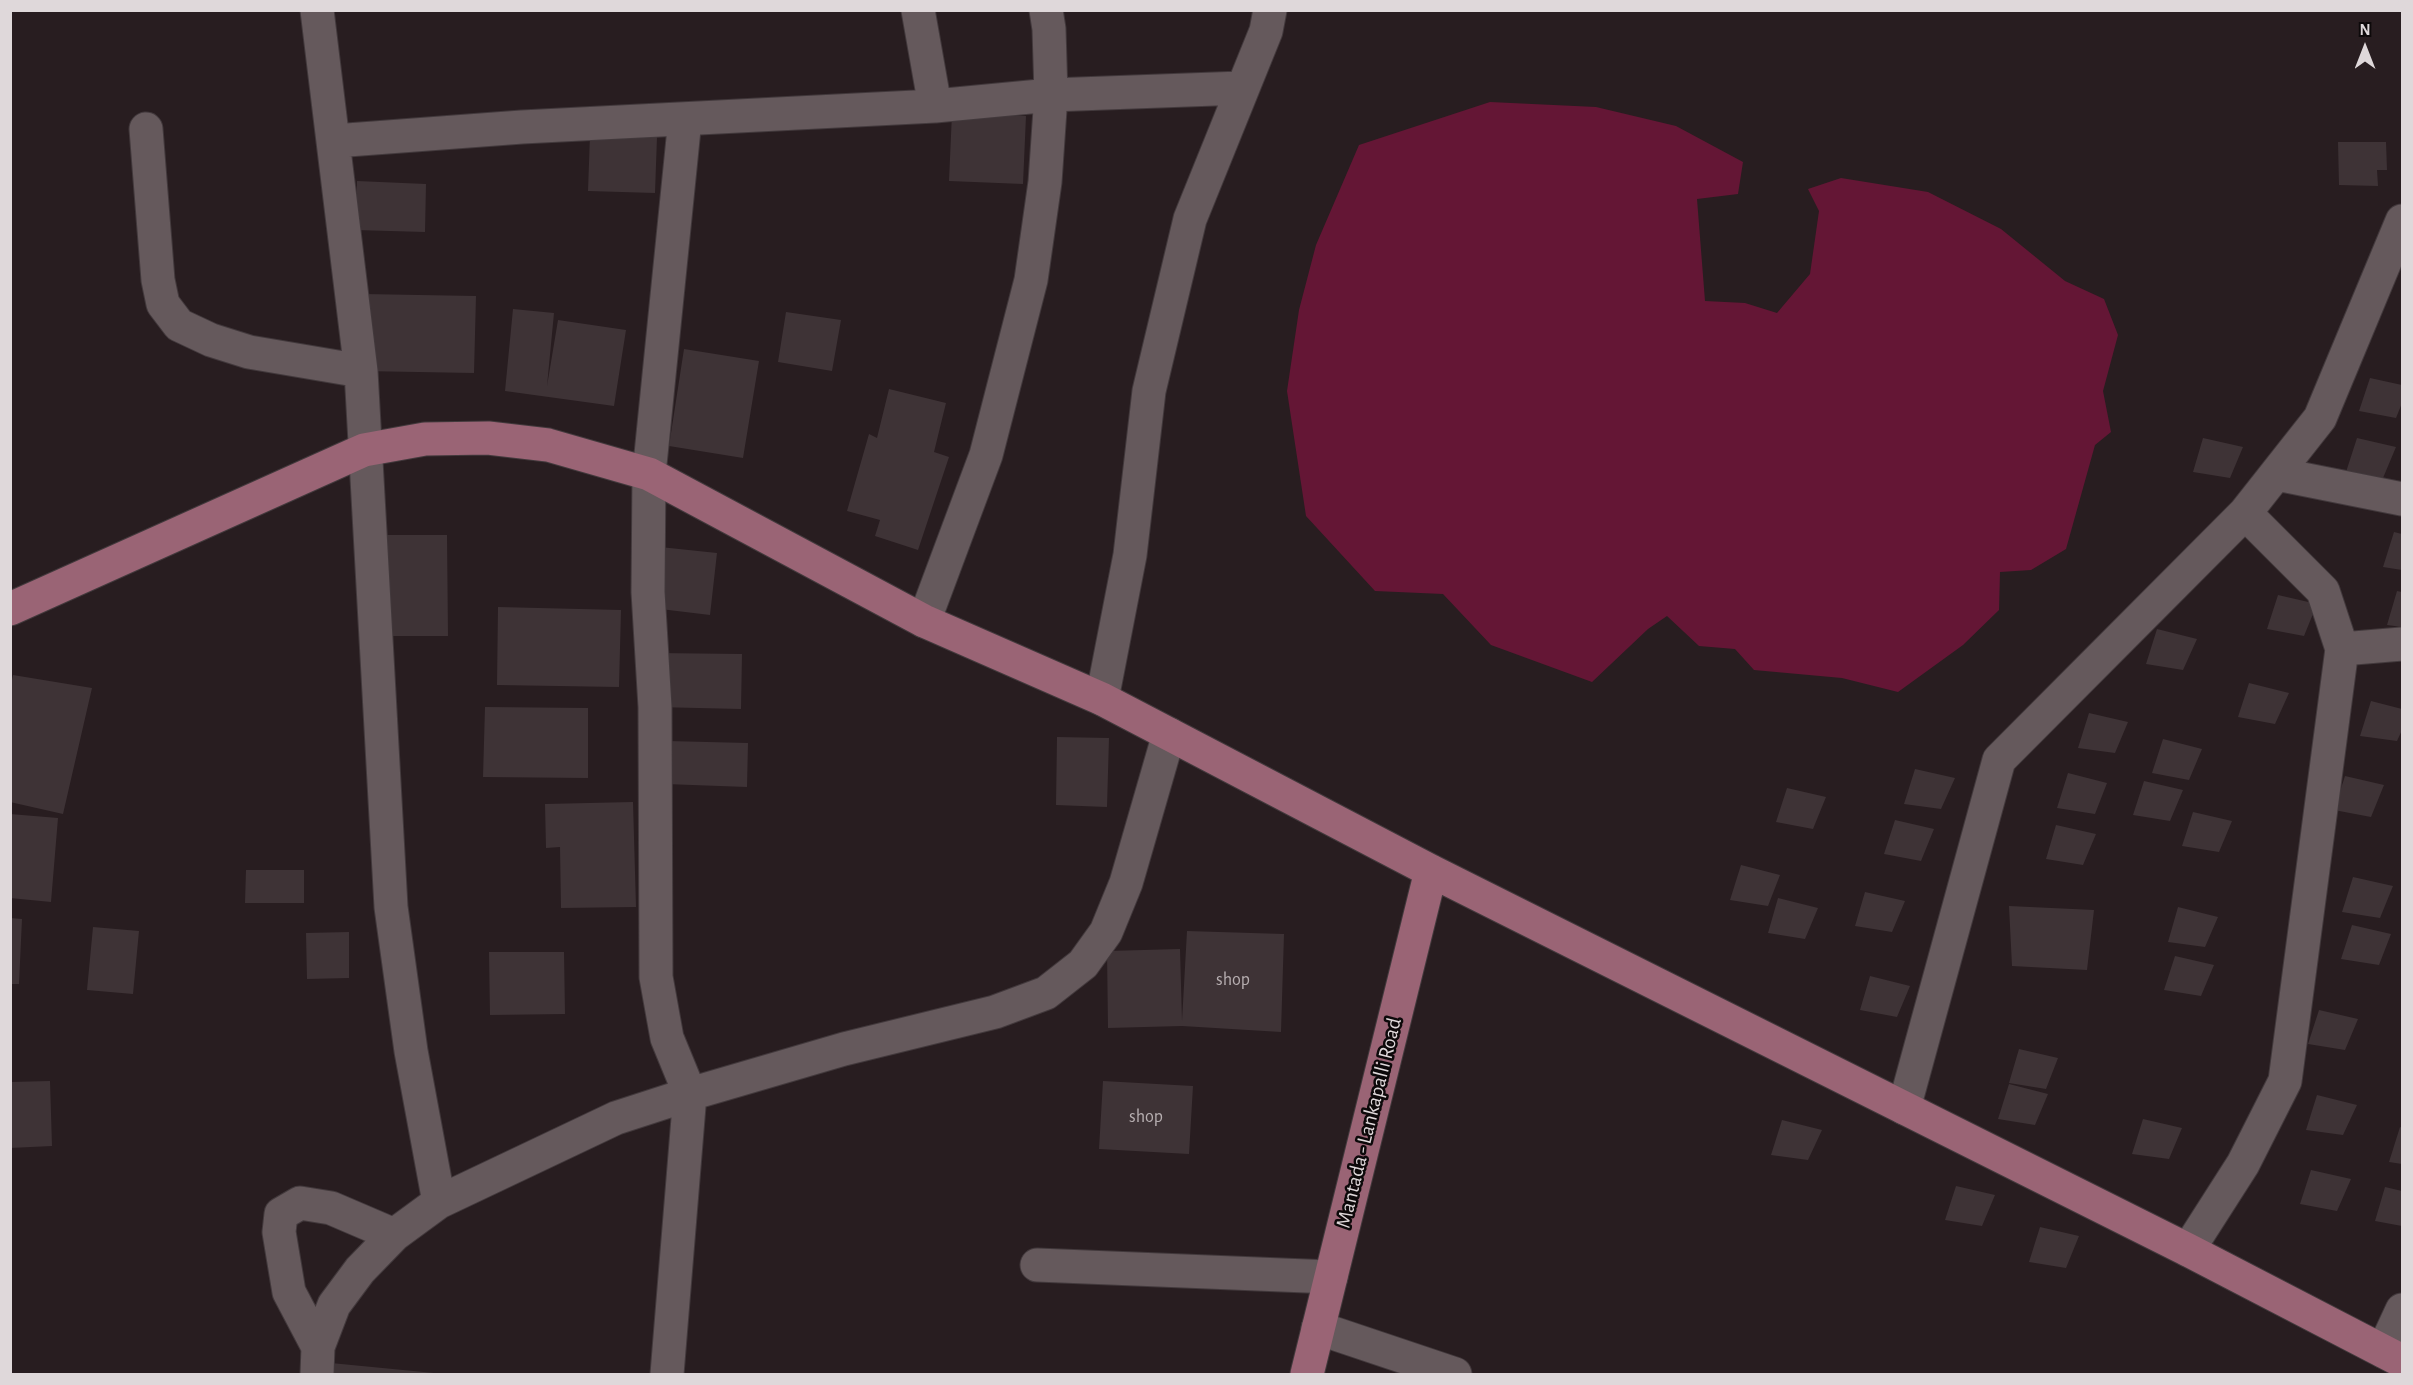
<!DOCTYPE html>
<html>
<head>
<meta charset="utf-8">
<style>
  body { margin:0 }
  #map { position:relative; width:2413px; height:1385px; overflow:hidden; background:#281d20; font-family:"Alegreya Sans",sans-serif }
  canvas { display:block }
  .frame { position:absolute; inset:0; border:12px solid #dfd8da; pointer-events:none }
  .north { position:absolute; left:2335px; top:18px; width:60px; height:60px; -webkit-text-stroke:4px #0d090a; paint-order:stroke; rotate:0deg; font-size:16px; font-weight:700; line-height:24px; text-align:center; color:#dfd8da }
  .north::after { content:''; display:block; margin:auto; width:21px; height:27px; background:#dfd8da; clip-path:polygon(50% 0,100% 100%,50% 72%,0 100%) }
</style>
</head>
<body>
<div id="map">
<canvas width="2413" height="1385"></canvas>
<div class="frame"></div>
<div class="north">N</div>
</div>
<script>
const g = document.querySelector('canvas').getContext('2d');
g.lineJoin = 'round';
function fillPath(path, color) { g.fillStyle = color; g.fill(path, 'evenodd'); }
const poly = rows => new Path2D(rows.map(r => 'M' + r).join(''));
function stroke(path, color, width, dash) { g.strokeStyle = color; g.lineWidth = width; g.lineCap = dash ? 'butt' : 'round'; g.setLineDash(dash || []); g.stroke(path); }
function drawText(font, color, halo, rows, align = 'center') {
  g.font = font + ' "Alegreya Sans",sans-serif'; g.lineWidth = 5; g.setLineDash([]); g.textBaseline = 'middle'; g.strokeStyle = halo; g.fillStyle = color; for (const [text, x, y, turn = 0] of rows) {
    g.save(); g.translate(x, y); g.rotate((+turn || 0) * Math.PI / 180); g.textAlign = isNaN(turn) ? turn : align; if (halo) g.strokeText(text, 0, 0); g.fillText(text, 0, 0); g.restore();
  }
}
fillPath(poly([
  [1490,102,1596,107,1676,126,1743,162,1738,194,1697,199,1705,301,1745,303,1777,313,1810,274,1819,211,1808,189,1841,178,1928,192,2001,229,2065,281,2104,299,2118,335,2103,391,2111,432,2095,445,2066,549,2031,570,2000,572,1999,610,1963,645,1898,692,1842,678,1754,670,1735,649,1699,646,1667,616,1648,629,1592,682,1491,645,1443,594,1375,591,1306,516,1287,391,1299,310,1316,245,1359,145]
]), '#641635');
fillPath(poly([
  [952,113,1026,116,1023,184,949,181],
  [590,135,657,137,655,193,588,191],
  [2338,142,2386,142,2387,170,2377,170,2378,186,2339,185],
  [357,181,426,184,425,232,355,230],
  [363,294,476,296,474,373,361,371],
  [513,309,554,313,547,386,558,320,626,330,614,406,505,391],
  [786,312,841,320,832,371,778,362],
  [684,349,759,361,743,458,669,446],
  [2370,378,2402,385,2402,403,2396,418,2359,411],
  [889,389,946,403,934,452,949,457,918,550,875,536,880,520,847,511,869,434,877,438],
  [2203,438,2243,447,2230,478,2193,472],
  [2357,438,2396,447,2383,478,2346,472],
  [2394,532,2402,534,2402,570,2383,567],
  [383,535,447,535,448,636,385,636],
  [660,547,717,553,710,615,652,608],
  [2397,591,2402,592,2402,627,2387,625],
  [2278,595,2317,604,2304,636,2267,629],
  [498,607,621,610,619,687,497,685],
  [2157,629,2197,639,2183,670,2146,664],
  [655,653,742,654,741,709,655,707],
  [13,675,92,688,63,814,10,802,10,688],
  [2249,683,2289,693,2275,724,2238,717],
  [2371,701,2402,709,2402,730,2397,741,2360,736],
  [485,707,588,708,588,778,483,777],
  [2089,713,2128,722,2115,753,2078,748],
  [1057,737,1109,738,1107,807,1056,805],
  [2163,739,2202,749,2189,780,2152,773],
  [667,741,748,743,747,787,665,784],
  [1915,769,1955,778,1941,809,1904,804],
  [2068,773,2107,783,2095,814,2057,808],
  [2345,776,2384,785,2371,817,2334,810],
  [2144,781,2183,790,2170,821,2133,815],
  [1787,788,1826,797,1813,829,1776,822],
  [633,802,636,907,561,908,560,847,546,848,545,804],
  [2193,812,2232,821,2219,852,2182,846],
  [10,814,58,818,51,902,10,898],
  [1895,820,1934,829,1921,861,1884,854],
  [2056,825,2096,834,2083,865,2046,859],
  [1741,865,1780,875,1768,906,1730,900],
  [246,870,304,870,304,903,245,903],
  [2353,877,2393,886,2380,918,2342,912],
  [1865,892,1905,901,1892,932,1855,926],
  [1778,898,1818,908,1805,939,1768,933],
  [2009,906,2094,910,2087,970,2012,966],
  [2178,907,2218,917,2205,947,2168,942],
  [10,918,22,919,19,984,10,984],
  [2352,925,2391,934,2379,965,2341,959],
  [93,927,139,931,133,994,87,990],
  [1187,931,1284,934,1281,1032,1182,1026,1108,1028,1107,951,1180,949,1182,1021],
  [349,932,349,978,307,979,306,933],
  [489,952,564,952,565,1014,490,1015],
  [2175,956,2214,965,2201,996,2164,990],
  [1870,976,1910,986,1897,1017,1860,1010],
  [2319,1010,2358,1019,2345,1050,2308,1044],
  [2019,1049,2058,1058,2046,1089,2009,1083],
  [50,1081,52,1146,10,1148,10,1082],
  [1103,1081,1193,1086,1189,1154,1099,1149],
  [2009,1084,2048,1094,2035,1125,1998,1119],
  [2317,1095,2357,1105,2343,1135,2306,1130],
  [2143,1119,2182,1128,2169,1159,2132,1154],
  [1782,1120,1822,1130,1808,1160,1771,1155],
  [2400,1127,2402,1128,2402,1164,2389,1162],
  [2311,1170,2351,1179,2337,1211,2300,1204],
  [1956,1186,1995,1195,1982,1226,1945,1220],
  [2385,1187,2402,1191,2402,1226,2375,1221],
  [2040,1227,2079,1236,2066,1268,2029,1262],
  [331,1363,434,1373,434,1374,330,1374]
]), '#3e3336');
const minor = poly([
  [317,10,361,371,391,907,411,1051,439,1202],
  [918,10,935,106],
  [146,129,158,280,163,304,179,325,211,340,249,352,361,371],
  [334,141,522,127,935,106,1051,95,1242,88],
  [2277,474,2402,499],
  [2245,513,2323,591,2342,649,2402,644],
  [924,621,986,455,1031,280,1045,182,1051,95,1049,29,1046,10],
  [1102,699,1130,555,1149,391,1190,219,1266,31,1270,10],
  [1904,1108,1999,760,2245,513,2320,418,2402,221],
  [2188,1250,2243,1164,2285,1081,2342,649],
  [1037,1265,1331,1277],
  [1318,1328,1455,1374],
  [318,1347,289,1292,279,1232,281,1214,300,1203,331,1208,394,1235],
  [2383,1351,2402,1310],
  [317,1374,318,1347,334,1305,360,1270,394,1235,439,1202,616,1118,690,1094,844,1049,995,1012,1046,993,1083,964,1106,932,1126,883,1169,734],
  [667,1374,690,1094,667,1038,656,977,655,707,648,592,649,474,685,119]
]);
const major = poly([
  [10,609,364,450,425,439,488,438,548,445,649,474,924,621,1102,699,1431,871,2188,1250,2402,1361],
  [1307,1374,1431,871]
]);
stroke(minor, '#42393c', 35);
stroke(major, '#42393c', 35);
stroke(minor, '#65595c', 33);
stroke(major, '#9a6475', 33);
drawText('18px', '#b7afb1', null, [
  ["shop",1233,980],
  ["shop",1146,1117]
]);
drawText('21px', '#dfd8da', '#0d090a', [
  ["Mantada - Lankapalli Road",1369,1123,-76]
]);
</script>
</body>
</html>
